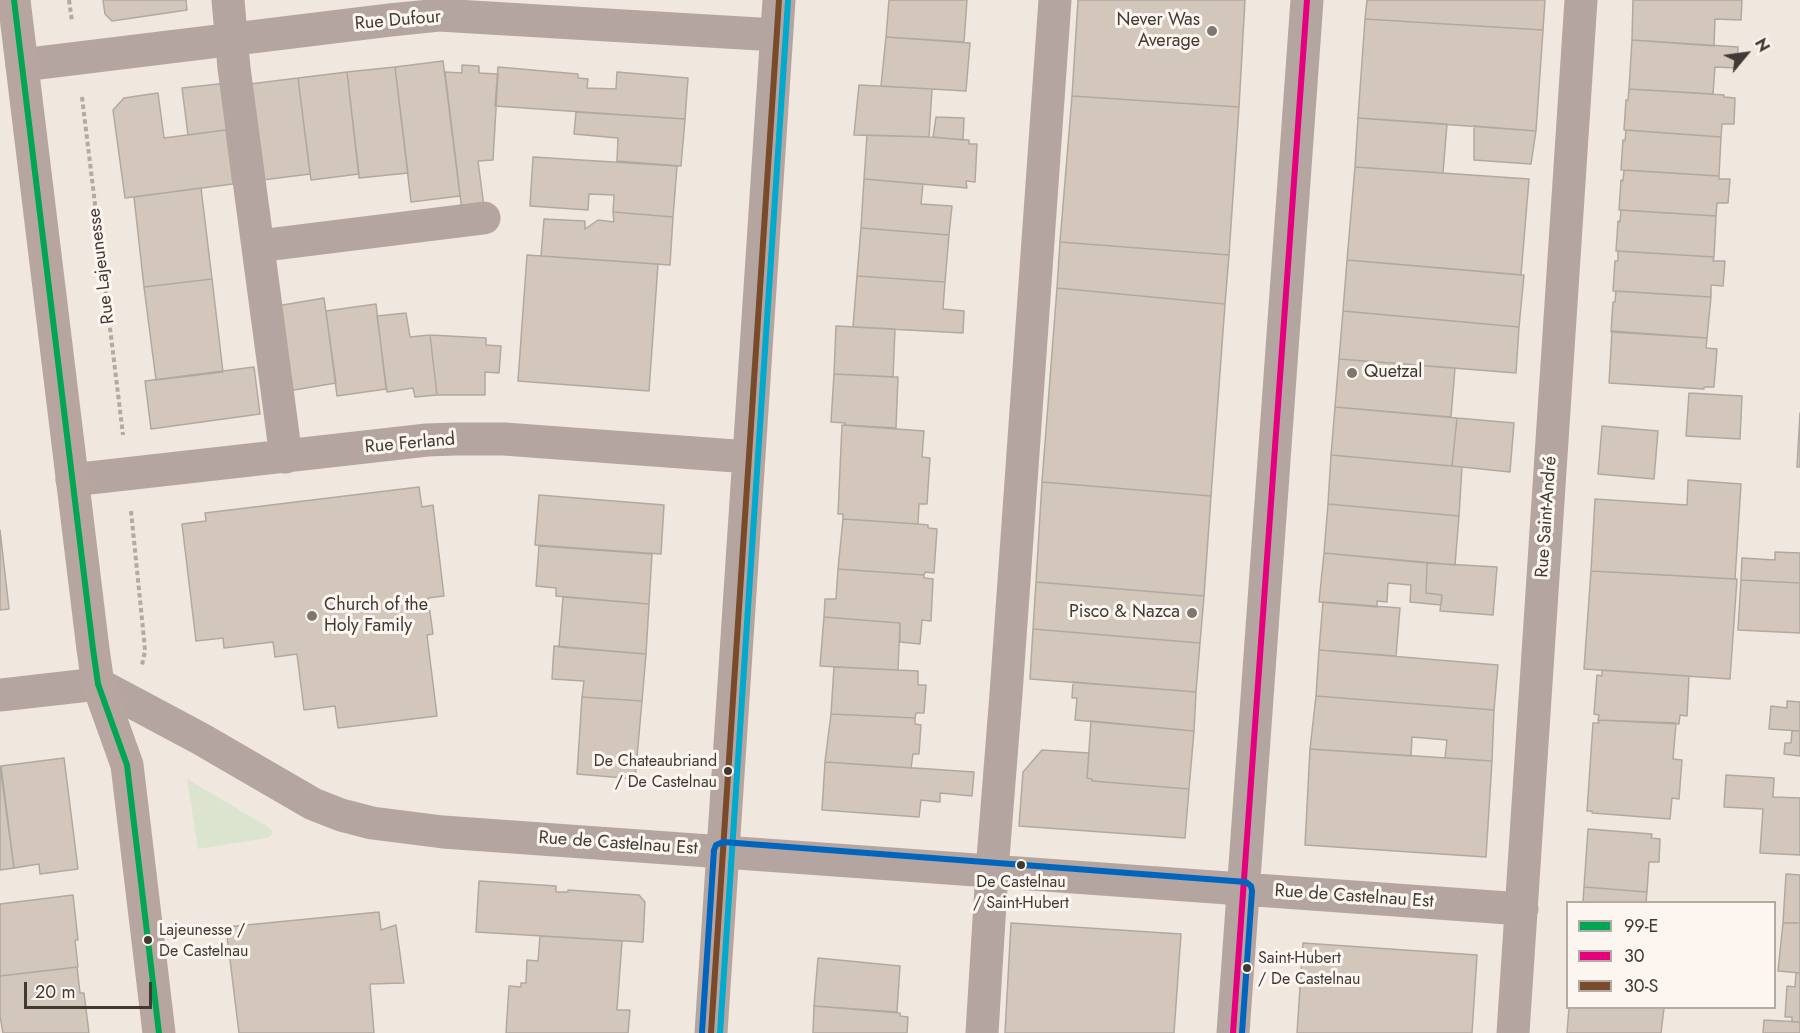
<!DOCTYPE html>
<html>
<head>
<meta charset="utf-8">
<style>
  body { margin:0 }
  #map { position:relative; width:1800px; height:1033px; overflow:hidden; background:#f0e7df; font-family:Jost,sans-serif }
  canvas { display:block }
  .legend { position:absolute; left:1566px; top:901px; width:210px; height:108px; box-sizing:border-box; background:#fdf6f0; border:2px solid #b2aba5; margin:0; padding:8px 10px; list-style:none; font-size:18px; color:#413a34 }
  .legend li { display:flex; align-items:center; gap:12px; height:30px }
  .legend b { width:30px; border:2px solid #b2aba5 }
  .north { position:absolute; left:1716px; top:24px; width:60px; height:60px; -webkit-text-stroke:4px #fdf6f0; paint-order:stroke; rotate:61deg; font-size:16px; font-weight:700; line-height:24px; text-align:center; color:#413a34 }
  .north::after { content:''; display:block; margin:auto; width:21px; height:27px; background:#413a34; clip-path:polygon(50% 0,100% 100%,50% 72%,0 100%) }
  .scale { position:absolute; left:24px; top:982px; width:128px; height:27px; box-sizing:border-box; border:3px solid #413a34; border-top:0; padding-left:8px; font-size:18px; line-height:21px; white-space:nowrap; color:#413a34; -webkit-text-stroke:4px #fdf6f0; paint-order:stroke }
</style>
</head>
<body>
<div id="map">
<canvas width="1800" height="1033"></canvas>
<ul class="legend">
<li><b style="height:8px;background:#00a651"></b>99-E</li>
<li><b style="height:8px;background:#e5007d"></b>30</li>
<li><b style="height:8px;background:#7a4b2a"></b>30-S</li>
</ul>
<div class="north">N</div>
<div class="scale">20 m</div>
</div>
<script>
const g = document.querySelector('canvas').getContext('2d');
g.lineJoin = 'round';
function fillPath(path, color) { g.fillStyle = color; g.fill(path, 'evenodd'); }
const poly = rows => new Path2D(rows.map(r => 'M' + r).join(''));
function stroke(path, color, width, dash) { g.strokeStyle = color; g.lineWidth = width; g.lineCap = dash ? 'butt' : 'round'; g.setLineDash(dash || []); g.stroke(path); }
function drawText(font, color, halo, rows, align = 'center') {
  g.font = font + ' Jost,sans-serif'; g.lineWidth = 6; g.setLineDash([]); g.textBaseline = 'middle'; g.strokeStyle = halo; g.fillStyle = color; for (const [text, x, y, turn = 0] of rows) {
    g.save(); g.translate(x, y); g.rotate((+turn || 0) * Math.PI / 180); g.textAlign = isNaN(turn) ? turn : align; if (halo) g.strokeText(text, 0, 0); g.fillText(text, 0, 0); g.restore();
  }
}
fillPath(poly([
  [187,779,268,827,272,831,271,836,267,838,198,849]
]), '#dbe4ce');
const building = poly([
  [103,0,186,0,187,10,112,21,105,14,103,0],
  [889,0,967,0,964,42,886,37,889,0],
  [1078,0,1245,0,1239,107,1072,96,1078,0],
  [1367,0,1545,0,1543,30,1365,19,1367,0],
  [1633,0,1742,0,1741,20,1715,19,1714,46,1632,40,1633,0],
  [1365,19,1543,30,1536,131,1358,118,1365,19],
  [886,37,970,43,966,91,881,86,886,37],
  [1632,40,1738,47,1737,68,1715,67,1713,94,1629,89,1632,40],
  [443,61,460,196,411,202,395,67,443,61],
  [462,65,479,66,479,73,498,74,493,160,478,161,484,207,462,211,445,72,462,73,462,65],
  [395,67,408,173,359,178,347,72,395,67],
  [498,67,578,74,578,78,588,79,587,88,616,89,617,72,688,78,685,119,495,106,498,67],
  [347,72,359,174,311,180,298,78,347,72],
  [298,78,310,174,262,180,250,84,298,78],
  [227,83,233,129,188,135,182,88,227,83],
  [859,85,932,89,929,137,854,135,859,85],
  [1629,89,1724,95,1724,97,1735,98,1734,124,1722,124,1721,137,1624,130,1626,100,1628,100,1629,89],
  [158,93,164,138,226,130,233,184,125,198,113,110,124,98,158,93],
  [1072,96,1239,107,1229,255,1060,242,1072,96],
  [576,112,685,119,681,166,617,161,618,138,574,134,576,112],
  [936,117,964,118,963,140,933,137,936,117],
  [1358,118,1447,124,1443,173,1355,167,1358,118],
  [1474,126,1536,131,1531,164,1474,160,1474,126],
  [1626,130,1721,137,1719,176,1621,170,1623,140,1625,141,1626,130],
  [867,135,929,137,969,140,969,144,977,144,975,182,966,181,967,188,864,179,867,135],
  [533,157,677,166,673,217,613,212,614,195,589,194,588,210,530,206,533,157],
  [1355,167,1529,179,1521,275,1347,260,1355,167],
  [1624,170,1719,176,1719,179,1730,179,1728,203,1717,203,1716,216,1619,210,1621,180,1623,181,1624,170],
  [864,179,923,184,921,204,952,206,949,235,861,228,864,179],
  [201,188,212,279,144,287,134,197,201,188],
  [1621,210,1716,216,1714,257,1616,251,1618,221,1620,222,1621,210],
  [613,212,673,217,670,265,541,256,544,219,585,221,585,229,598,220,614,222,613,212],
  [861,228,949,235,945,282,857,276,861,228],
  [1060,242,1229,255,1225,304,1057,288,1060,242],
  [1618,251,1714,257,1713,261,1725,261,1723,286,1711,285,1711,297,1613,291,1615,261,1618,261,1618,251],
  [527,255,658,264,649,391,518,381,527,255],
  [1347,260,1524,275,1519,327,1343,311,1347,260],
  [857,276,945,282,943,309,964,311,963,333,853,327,857,276],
  [212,279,223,372,156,380,144,287,212,279],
  [1057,288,1225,304,1211,496,1042,482,1057,288],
  [1616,291,1711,297,1707,338,1611,332,1613,302,1615,302,1616,291],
  [324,298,336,383,288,391,277,306,324,298],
  [376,304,386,389,337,396,326,311,376,304],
  [1343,311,1519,327,1516,373,1339,359,1343,311],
  [406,313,410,337,430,335,437,395,415,397,413,388,387,392,377,316,406,313],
  [836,326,895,329,893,377,834,374,836,326],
  [1612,331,1707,338,1706,348,1717,349,1714,387,1704,387,1704,389,1609,383,1612,331],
  [430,335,486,338,486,345,501,346,499,373,485,372,485,395,437,395,430,335],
  [1339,359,1455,368,1451,417,1335,407,1339,359],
  [254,367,260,414,151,429,145,381,254,367],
  [834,374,898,377,896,428,845,425,845,423,831,422,834,374],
  [1689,393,1742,396,1740,439,1686,436,1689,393],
  [1335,407,1457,418,1452,466,1331,455,1335,407],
  [1800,413,1800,467,1797,467,1800,413],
  [1457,418,1514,423,1510,472,1452,466,1457,418],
  [842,425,924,431,922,457,930,458,927,504,919,504,918,524,843,519,843,514,838,514,842,425],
  [1602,426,1658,431,1654,479,1598,474,1602,426],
  [1331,455,1462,467,1459,516,1328,504,1331,455],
  [1688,480,1741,484,1735,579,1591,571,1595,499,1687,505,1688,480],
  [1042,482,1211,496,1204,596,1036,582,1042,482],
  [419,487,422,507,433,505,444,596,428,598,433,634,427,635,437,716,338,728,335,706,304,710,297,654,275,657,273,642,224,648,223,638,196,641,182,524,206,521,205,513,419,487],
  [539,495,664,505,661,554,535,545,539,495],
  [1328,504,1459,516,1455,565,1324,553,1328,504],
  [843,519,918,524,928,525,928,528,937,529,934,573,925,572,924,575,838,569,843,519],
  [0,530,9,609,0,610,0,530],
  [539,546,652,554,649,604,556,596,556,588,536,586,539,546],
  [1775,552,1800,553,1800,583,1741,580,1742,558,1775,560,1775,552],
  [1324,553,1427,563,1426,593,1442,595,1441,605,1410,602,1411,585,1388,583,1387,602,1377,601,1377,607,1319,602,1324,553],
  [1427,563,1497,567,1493,615,1440,611,1442,595,1426,593,1427,563],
  [838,569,924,575,924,578,933,579,931,621,922,620,920,644,900,642,900,623,824,617,825,599,836,599,838,569],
  [1591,571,1737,579,1730,679,1584,669,1591,571],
  [1741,580,1800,583,1800,633,1738,630,1741,580],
  [1036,582,1204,596,1200,643,1033,629,1036,582],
  [563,597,649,604,646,654,559,647,563,597],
  [1323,602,1400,608,1396,656,1319,650,1323,602],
  [824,617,900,623,898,670,820,666,824,617],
  [1033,629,1200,643,1196,692,1030,679,1033,629],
  [554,646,646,654,642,701,582,697,584,681,552,679,554,646],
  [1319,650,1498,665,1494,710,1316,696,1319,650],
  [834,667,918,671,918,685,926,685,924,713,916,713,915,718,831,714,834,667],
  [1602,670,1689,676,1687,716,1680,715,1679,724,1598,720,1599,715,1594,714,1597,675,1602,676,1602,670],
  [1073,682,1196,692,1194,731,1075,720,1077,698,1072,698,1073,682],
  [1316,696,1494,710,1492,761,1445,758,1447,740,1412,737,1411,756,1310,749,1316,696],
  [582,697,642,701,635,779,577,774,582,697],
  [1787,701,1800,702,1800,731,1769,729,1771,706,1787,708,1787,701],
  [831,714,915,718,915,724,921,725,919,754,913,754,911,768,825,762,831,714],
  [1598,720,1676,723,1673,759,1682,760,1679,799,1672,798,1670,819,1592,813,1592,811,1587,811,1593,723,1599,723,1598,720],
  [1091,721,1194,731,1189,789,1092,781,1092,779,1087,778,1091,721],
  [1792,731,1800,731,1800,756,1784,754,1785,743,1791,743,1792,731],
  [1310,749,1492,761,1486,857,1305,845,1310,749],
  [1042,750,1089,753,1087,778,1092,779,1092,781,1189,789,1185,838,1019,826,1023,772,1042,750],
  [64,758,78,869,40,874,39,864,14,868,1,766,64,758],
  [825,762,974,772,972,796,940,793,940,802,921,800,919,817,822,810,825,762],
  [0,766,14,868,0,870,0,766],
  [1726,775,1774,778,1773,797,1800,798,1800,855,1760,853,1763,809,1724,807,1726,775],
  [1588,829,1652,834,1651,838,1660,839,1659,862,1649,862,1647,892,1584,887,1588,829],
  [1786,874,1800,875,1800,923,1783,923,1786,874],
  [479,881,556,886,556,892,568,892,568,890,639,895,645,902,643,942,476,932,479,881],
  [1584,887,1647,892,1646,902,1583,902,1584,887],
  [73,895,78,940,75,940,78,967,0,976,0,904,73,895],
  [379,912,381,930,396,925,404,983,370,984,374,1033,239,1033,226,927,379,912],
  [1011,923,1181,934,1174,1033,1005,1033,1011,923],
  [1783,923,1800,923,1800,973,1778,971,1783,923],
  [540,936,622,941,617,1010,630,1010,628,1033,506,1033,509,986,521,987,521,983,526,983,527,960,538,961,540,936],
  [1303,943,1477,955,1472,1033,1297,1033,1303,943],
  [818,958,900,966,897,1012,814,1006,818,958],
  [77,967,80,993,84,993,89,1033,3,1033,0,1016,0,976,77,967],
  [1796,973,1800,973,1800,1022,1792,1022,1792,1017,1785,1017,1787,986,1795,987,1796,973],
  [814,1006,900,1013,900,1016,908,1017,907,1033,813,1033,814,1006],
  [1569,1008,1664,1008,1661,1033,1567,1033,1569,1008],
  [1764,1020,1800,1022,1800,1033,1763,1033,1764,1020]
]);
fillPath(building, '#d3c7bb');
stroke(building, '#b0a9a2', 1.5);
stroke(poly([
  [69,0,72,21],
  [82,97,123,435],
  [131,511,144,639,145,651,142,665]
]), '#b4a9a4', 4, [4.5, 3]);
stroke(poly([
  [228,0,234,68,286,457],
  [22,65,390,20,439,15,776,35],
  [258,246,484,218],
  [72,480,427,440,455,439,504,439,749,457],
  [0,695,98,684,201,739,313,804,341,815,372,823,443,832,1522,909],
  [711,1033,779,0],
  [982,1033,992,871,1006,694,1055,0],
  [1233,1033,1307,0],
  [1513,1033,1581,0]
]), '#b4a5a0', 33);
stroke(poly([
  [14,0,93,649,98,684,127,765,159,1033]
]), '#b6a69f', 33);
stroke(poly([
  [14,0,93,649,98,684,127,765,159,1033]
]), '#00a651', 6);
stroke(poly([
  [1233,1033,1307,0]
]), '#e5007d', 6);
stroke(poly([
  [711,1033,779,0]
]), '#7a4b2a', 6);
stroke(poly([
  [720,1033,788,1]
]), '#00a9ce', 6);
stroke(poly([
  [702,1032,714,850,716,845,723,842,1246,882,1251,886,1252,891,1242,1033]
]), '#0065bd', 6);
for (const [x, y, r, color] of [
  [1212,31,6,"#7e7770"],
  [1352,373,6,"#7e7770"],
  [1192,613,6,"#7e7770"],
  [312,616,6,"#7e7770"],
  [728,771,5,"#413a34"],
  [1021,865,5,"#413a34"],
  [148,940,5,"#413a34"],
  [1247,968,5,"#413a34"]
]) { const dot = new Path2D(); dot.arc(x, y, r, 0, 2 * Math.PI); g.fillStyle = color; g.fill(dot); stroke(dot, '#fdf6f0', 2); }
drawText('16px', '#413a34', '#fdf6f0', [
  ["De Chateaubriand",717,762,"right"],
  ["/ De Castelnau",717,783,"right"],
  ["De Castelnau",1021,883,"center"],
  ["/ Saint-Hubert",1021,904,"center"],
  ["Lajeunesse /",159,931],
  ["De Castelnau",159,952],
  ["Saint-Hubert",1258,959],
  ["/ De Castelnau",1258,980]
], 'left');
drawText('18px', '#413a34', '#fdf6f0', [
  ["Rue Dufour",398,21,-5],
  ["Rue Lajeunesse",102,266,-97],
  ["Rue Ferland",410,444,-5],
  ["Rue Saint-André",1547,517,-86],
  ["Rue de Castelnau Est",618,844,4],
  ["Rue de Castelnau Est",1354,897,4]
]);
drawText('18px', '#413a34', '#fdf6f0', [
  ["Never Was",1200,21],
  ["Average",1200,42],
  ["Quetzal",1364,373,"left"],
  ["Church of the",324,606,"left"],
  ["Holy Family",324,627,"left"],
  ["Pisco & Nazca",1180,613]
], 'right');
</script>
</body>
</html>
